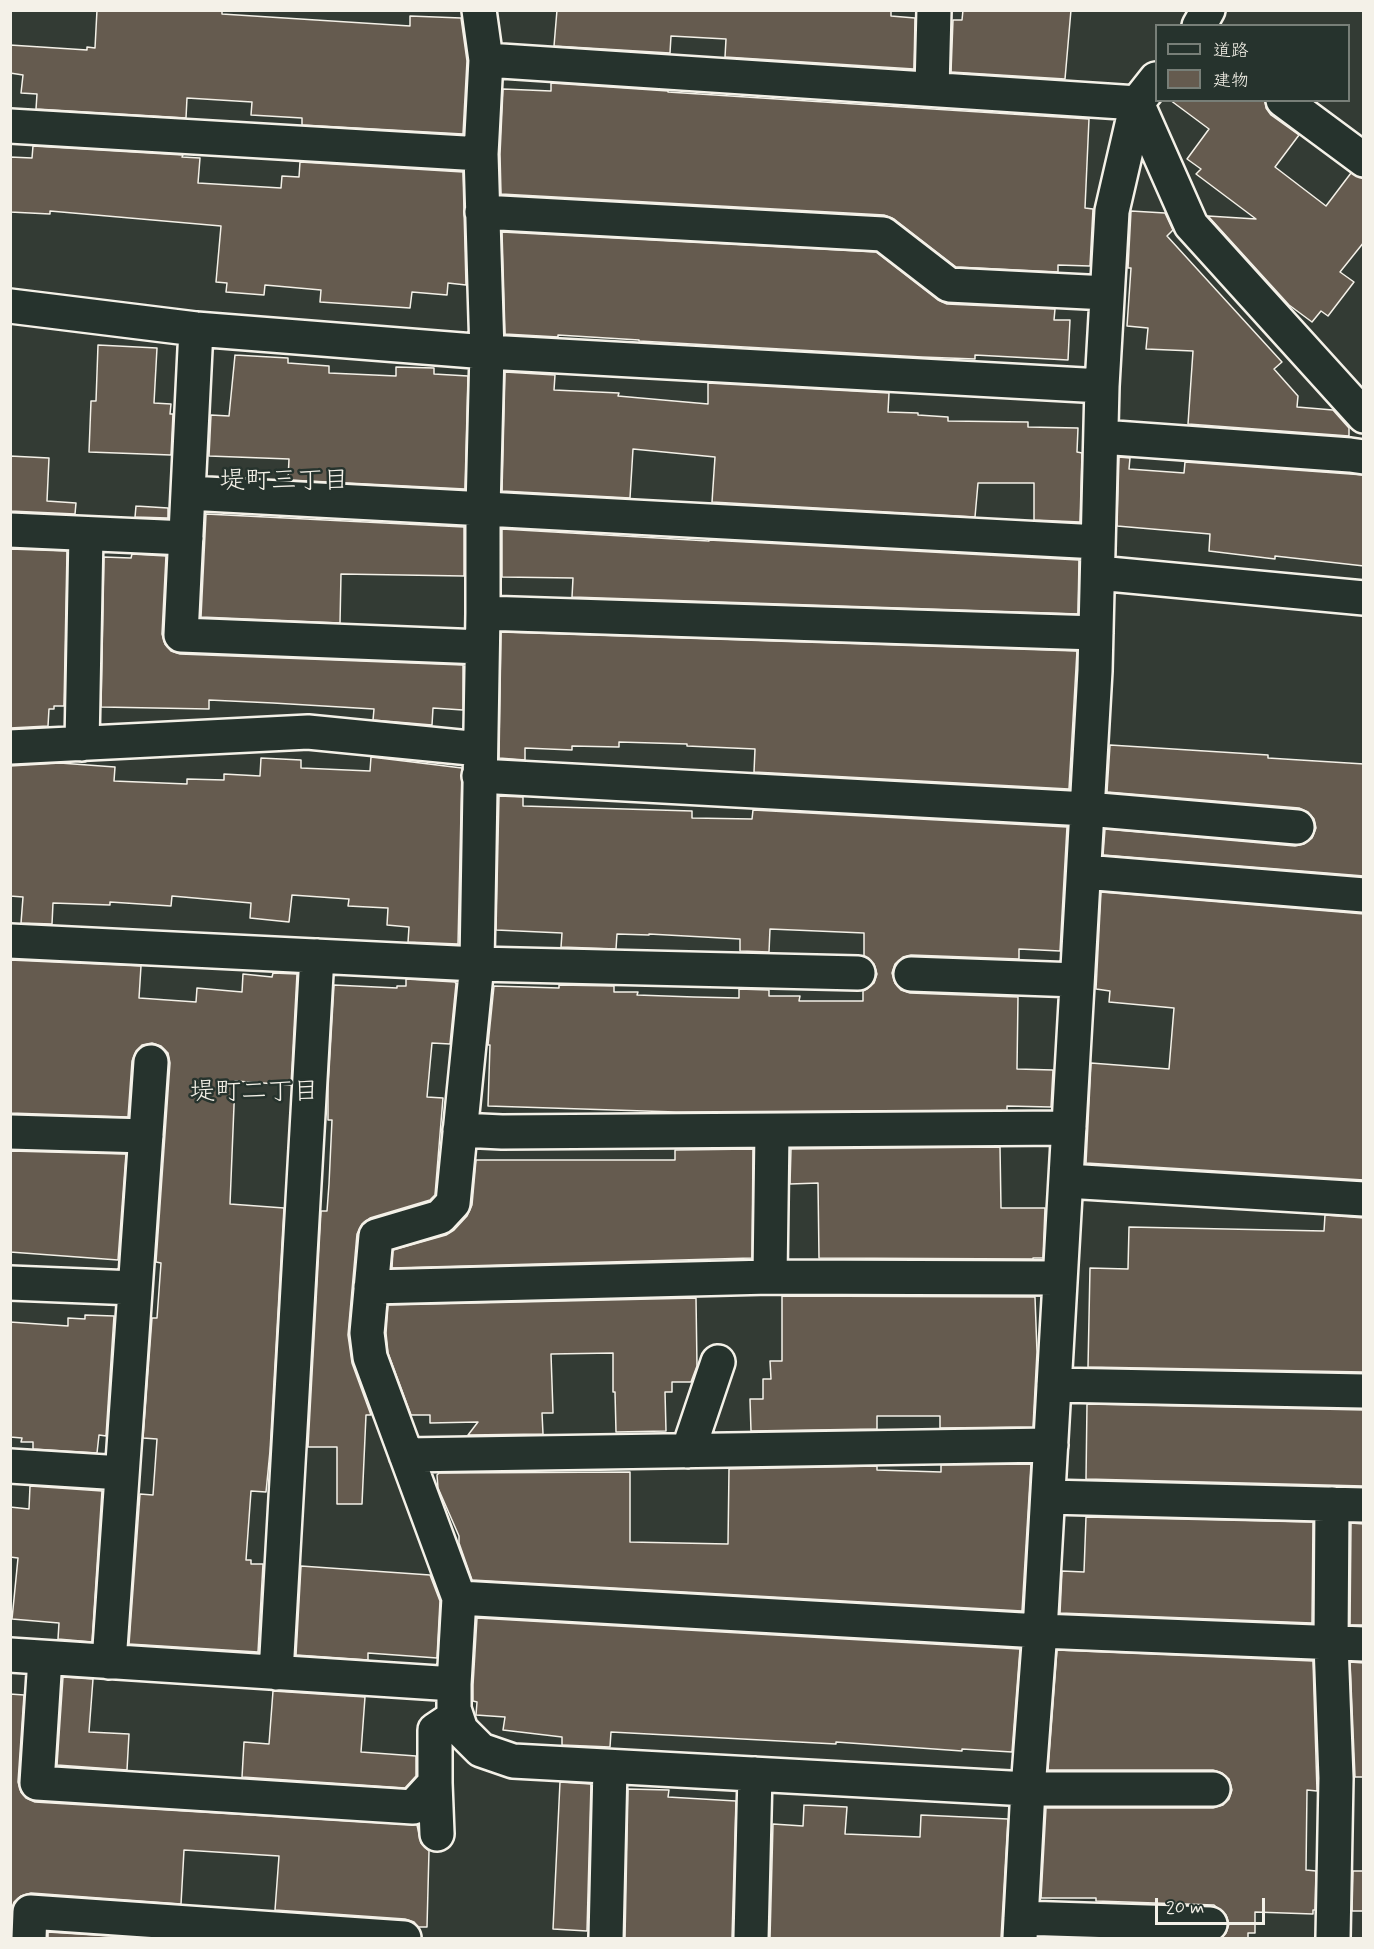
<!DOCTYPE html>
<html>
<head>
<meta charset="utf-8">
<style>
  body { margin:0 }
  #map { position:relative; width:1374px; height:1949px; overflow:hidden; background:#333b34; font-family:Mynerve,"Klee One",sans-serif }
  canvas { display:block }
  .frame { position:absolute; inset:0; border:12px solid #f4f1e8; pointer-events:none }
  .legend { position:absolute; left:1155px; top:24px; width:195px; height:78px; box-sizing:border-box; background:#26332d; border:2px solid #787f78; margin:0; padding:8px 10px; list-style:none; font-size:18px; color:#f4f1e8 }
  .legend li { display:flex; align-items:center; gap:12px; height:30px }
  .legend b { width:30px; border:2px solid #787f78 }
  .scale { position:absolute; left:1155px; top:1898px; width:110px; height:27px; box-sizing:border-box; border:3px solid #f4f1e8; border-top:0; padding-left:8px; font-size:18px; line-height:21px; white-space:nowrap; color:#f4f1e8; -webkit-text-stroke:4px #26332d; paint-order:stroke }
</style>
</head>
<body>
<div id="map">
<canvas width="1374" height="1949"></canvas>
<div class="frame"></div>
<ul class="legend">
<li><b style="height:8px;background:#26332d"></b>道路</li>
<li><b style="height:16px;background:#655b4f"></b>建物</li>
</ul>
<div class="scale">20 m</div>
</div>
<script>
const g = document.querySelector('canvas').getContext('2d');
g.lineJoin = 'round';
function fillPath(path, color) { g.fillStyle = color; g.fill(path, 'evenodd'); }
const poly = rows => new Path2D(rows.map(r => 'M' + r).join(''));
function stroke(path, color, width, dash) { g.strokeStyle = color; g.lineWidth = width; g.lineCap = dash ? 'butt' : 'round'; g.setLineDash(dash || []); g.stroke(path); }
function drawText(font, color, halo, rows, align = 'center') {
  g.font = font + ' Mynerve,"Klee One",sans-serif'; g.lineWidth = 5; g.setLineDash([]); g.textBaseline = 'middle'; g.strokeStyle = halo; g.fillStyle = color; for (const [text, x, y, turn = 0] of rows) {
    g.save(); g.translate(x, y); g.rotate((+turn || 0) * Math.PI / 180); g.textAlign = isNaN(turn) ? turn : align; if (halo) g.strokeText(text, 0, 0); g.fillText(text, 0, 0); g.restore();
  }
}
const building = poly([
  [97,10,222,10,222,14,410,26,410,16,461,18,467,61,463,134,302,125,302,118,251,115,252,102,187,98,186,118,36,109,37,94,21,93,23,75,10,73,10,45,87,50,87,47,95,48,97,10],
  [557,10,891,10,891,16,915,18,914,69,725,57,726,39,671,36,670,53,554,46,557,10],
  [963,10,1071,10,1065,79,951,72,953,20,962,20,963,10],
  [551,83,668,91,668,92,1089,119,1085,208,1093,209,1090,266,1058,265,1058,272,956,267,894,219,884,215,501,194,500,154,503,89,551,91,551,83],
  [1170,100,1265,100,1266,108,1271,115,1299,135,1275,167,1326,206,1351,173,1364,178,1364,242,1340,272,1354,282,1328,316,1321,311,1312,322,1289,305,1208,216,1256,219,1196,174,1201,169,1187,159,1209,129,1170,100],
  [33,146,183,155,182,157,200,158,198,183,281,188,282,176,299,177,300,162,463,172,466,285,448,283,447,295,412,292,410,308,320,302,321,290,265,285,264,295,226,292,227,283,216,282,221,226,50,211,50,214,10,212,10,157,32,158,33,146],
  [1131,211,1165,213,1173,230,1167,236,1282,362,1274,369,1298,396,1297,407,1333,410,1349,428,1349,436,1188,424,1193,351,1146,349,1148,328,1127,326,1131,268,1128,268,1131,211],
  [502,232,876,252,938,300,947,304,1055,309,1054,320,1070,320,1068,360,975,355,975,359,922,357,639,341,639,340,558,335,558,337,505,334,502,232],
  [98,345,157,348,154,403,171,404,170,414,173,414,171,455,89,452,91,401,96,401,98,345],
  [235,355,288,358,288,363,329,366,329,373,396,376,396,367,434,368,434,374,468,376,465,489,288,480,289,459,209,456,211,415,229,416,235,355],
  [505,372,555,375,554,390,619,393,618,396,708,404,708,383,889,393,888,412,918,413,918,415,948,417,948,421,1028,422,1028,427,1078,428,1077,452,1082,453,1080,522,1034,520,1034,483,978,483,975,517,712,502,715,457,633,449,630,498,502,491,505,372],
  [10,456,49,458,47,501,76,503,75,514,10,511,10,456],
  [1119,457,1130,458,1129,469,1184,473,1185,462,1364,475,1364,566,1275,556,1275,559,1209,551,1210,534,1117,526,1119,457],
  [136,506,168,508,168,518,135,517,136,506],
  [206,514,464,527,464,576,341,574,340,623,201,617,206,514],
  [502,529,709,541,709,540,1079,560,1078,614,572,597,573,578,502,577,502,529],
  [10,549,67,551,64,706,54,706,54,709,49,709,48,726,10,728,10,549],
  [132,554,166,556,162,634,165,644,171,651,180,654,463,665,463,710,433,708,432,725,373,720,374,709,273,703,209,700,209,709,101,707,104,557,131,558,132,554],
  [501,632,1077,651,1069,789,754,772,755,749,687,746,687,744,619,742,619,747,572,746,572,750,525,748,525,760,499,758,501,632],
  [1110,745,1268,755,1268,758,1364,764,1364,876,1103,855,1105,829,1295,846,1304,844,1312,838,1316,828,1314,819,1308,812,1299,808,1107,792,1110,745],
  [371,757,462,768,458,944,408,942,409,927,387,925,388,908,348,906,349,899,292,895,289,922,250,918,251,903,172,896,171,906,110,902,110,905,53,903,52,924,21,923,23,897,10,896,10,766,60,763,115,767,114,781,187,784,187,779,224,780,224,774,260,776,261,758,301,760,301,768,370,771,371,757],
  [499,796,523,797,523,806,692,811,692,818,752,819,753,810,1067,827,1060,951,1019,949,1019,959,911,955,903,957,895,964,892,973,895,983,901,990,910,993,1018,997,1017,1069,1053,1070,1051,1107,1007,1106,1007,1110,676,1112,488,1106,490,1045,488,1045,494,986,559,988,559,985,614,986,614,992,638,992,637,995,694,997,739,998,739,989,769,990,769,996,800,996,799,1001,863,1001,863,991,867,989,874,983,877,974,874,964,864,956,864,933,770,929,769,952,740,951,740,939,649,934,649,935,617,934,616,949,561,947,562,933,496,930,499,796],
  [1101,892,1364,914,1364,1180,1086,1163,1091,1063,1169,1069,1174,1008,1109,1002,1110,991,1096,989,1101,892],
  [10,960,141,966,139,998,196,1002,197,988,242,992,243,974,272,977,273,973,297,974,291,1085,235,1081,230,1204,284,1208,270,1451,266,1492,251,1491,246,1560,251,1560,251,1564,263,1564,258,1652,129,1644,140,1494,153,1495,157,1439,143,1438,152,1318,157,1318,161,1263,156,1262,170,1063,168,1053,161,1046,152,1043,142,1045,136,1051,132,1061,128,1117,10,1113,10,960],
  [406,979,455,982,456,984,450,1044,432,1043,427,1097,443,1098,435,1195,430,1200,370,1218,362,1224,357,1234,348,1335,352,1363,371,1415,366,1415,362,1504,337,1504,337,1447,308,1447,321,1211,327,1211,329,1184,332,1120,328,1120,328,1088,334,985,397,988,397,986,406,986,406,979],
  [1000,1147,1001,1208,1045,1208,1043,1258,1033,1258,1033,1259,819,1258,818,1183,790,1184,791,1149,1000,1147],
  [753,1149,752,1258,392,1268,393,1250,446,1235,454,1230,467,1216,472,1205,476,1160,675,1160,675,1150,753,1149],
  [10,1151,126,1154,118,1260,10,1252,10,1151],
  [1325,1215,1364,1218,1364,1372,1088,1367,1090,1268,1128,1269,1129,1227,1324,1231,1325,1215],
  [782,1296,1035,1297,1037,1352,1033,1427,940,1428,940,1416,877,1416,877,1429,751,1431,750,1399,763,1399,763,1379,771,1379,770,1361,782,1361,782,1296],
  [696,1298,697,1366,691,1382,672,1382,672,1392,665,1392,666,1431,616,1432,615,1392,613,1392,613,1353,551,1354,553,1413,542,1413,543,1434,468,1435,478,1422,430,1423,430,1415,411,1415,388,1353,386,1333,388,1305,696,1298],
  [85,1315,114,1316,106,1436,99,1435,97,1453,33,1449,33,1442,21,1442,22,1438,10,1437,10,1322,68,1326,68,1318,85,1319,85,1315],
  [1087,1404,1364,1410,1364,1486,1086,1479,1087,1404],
  [1031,1464,1022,1611,472,1580,459,1543,459,1536,438,1488,437,1475,439,1473,630,1472,630,1542,728,1544,729,1469,877,1466,877,1470,941,1472,941,1465,1031,1464],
  [30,1486,102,1491,92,1642,58,1639,59,1623,12,1619,18,1558,10,1557,10,1507,29,1509,30,1486],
  [1086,1517,1313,1522,1312,1623,1060,1613,1062,1571,1084,1572,1086,1517],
  [1351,1523,1364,1524,1364,1625,1350,1625,1351,1523],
  [301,1566,430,1575,440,1601,437,1658,368,1653,368,1660,296,1655,301,1566],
  [477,1618,1020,1649,1012,1752,962,1749,962,1751,836,1742,836,1744,611,1732,610,1747,562,1745,562,1737,503,1730,505,1717,476,1715,477,1702,473,1701,473,1685,477,1618],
  [1057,1650,1313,1661,1317,1791,1307,1790,1306,1870,1316,1871,1315,1910,1313,1910,1313,1914,1255,1912,1255,1933,1248,1933,1248,1938,1221,1938,1226,1933,1229,1924,1226,1915,1214,1905,1096,1901,1096,1898,1041,1898,1046,1808,1213,1808,1223,1805,1229,1799,1232,1790,1229,1779,1222,1773,1213,1770,1048,1770,1057,1650],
  [1350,1662,1364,1663,1364,1777,1355,1777,1350,1662],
  [63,1677,93,1679,89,1732,129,1734,127,1770,57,1765,63,1677],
  [273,1691,365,1697,361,1752,416,1756,416,1776,405,1788,242,1777,244,1742,269,1744,273,1691],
  [10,1694,24,1695,18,1782,21,1792,26,1798,35,1802,417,1825,421,1843,429,1851,427,1927,418,1927,414,1922,405,1919,275,1910,279,1856,184,1850,181,1904,31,1893,21,1896,14,1902,11,1911,10,1931,10,1694],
  [560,1782,591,1784,587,1931,553,1929,560,1782],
  [628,1789,669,1790,668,1797,736,1801,732,1938,625,1938,628,1789],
  [804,1805,847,1807,845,1834,920,1837,921,1815,1008,1819,1001,1938,770,1938,773,1824,803,1826,804,1805],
  [1353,1871,1364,1871,1364,1911,1352,1911,1353,1871],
  [48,1932,141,1938,48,1938,48,1932]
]);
fillPath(building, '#655b4f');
stroke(building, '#f4f1e8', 1.5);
const minor = poly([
  [1199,26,1208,10],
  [486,60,1137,103],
  [932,89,934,10],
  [1283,100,1364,160],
  [1137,103,1191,225,1364,416],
  [10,126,481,154],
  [482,212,883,234,949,285,1107,293],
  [10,306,196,329,487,352,1102,386],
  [196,329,181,635,482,647],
  [1101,437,1350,455,1364,457],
  [188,493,1098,542],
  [10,530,186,538],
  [1098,573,1364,598],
  [483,613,1096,633],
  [82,744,86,534],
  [10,747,308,732,480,749],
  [479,776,1087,809,1297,827],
  [1084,872,1364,895],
  [10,941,477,964,858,973],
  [911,974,1077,980],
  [460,1130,502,1132,1069,1128],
  [10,1132,146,1136],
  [1066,1181,1364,1199],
  [770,1277,772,1131],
  [10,1283,135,1288],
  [371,1287,770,1277,1060,1278],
  [1054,1385,1364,1391],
  [688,1451,718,1362],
  [406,1455,1051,1445],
  [10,1466,122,1473],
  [1048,1497,1364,1505],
  [1332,1504,1331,1644,1336,1778,1333,1938],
  [459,1598,1040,1631,1364,1644],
  [10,1655,454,1684,454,1709,461,1730,481,1750,513,1761,1028,1789,1213,1789],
  [45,1658,37,1783,413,1807,435,1783,435,1730,456,1716],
  [109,1662,151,1062],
  [276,1673,317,956],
  [454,1684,459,1598,370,1357,367,1333,376,1236,440,1217,453,1203,477,964,483,613,483,509,487,352,481,154,486,60,479,10],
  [435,1783,437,1834],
  [1021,1918,1210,1924],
  [29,1938,30,1912,404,1938],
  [606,1938,610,1767],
  [751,1938,755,1774],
  [1020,1938,1028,1789,1040,1631,1095,671,1102,386,1112,211,1137,103,1156,79]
]);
stroke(minor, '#f4f1e8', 38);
stroke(minor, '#26332d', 33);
drawText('26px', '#f4f1e8', '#26332d', [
  ["堤町三丁目",284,483],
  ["堤町二丁目",254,1094]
]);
</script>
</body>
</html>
